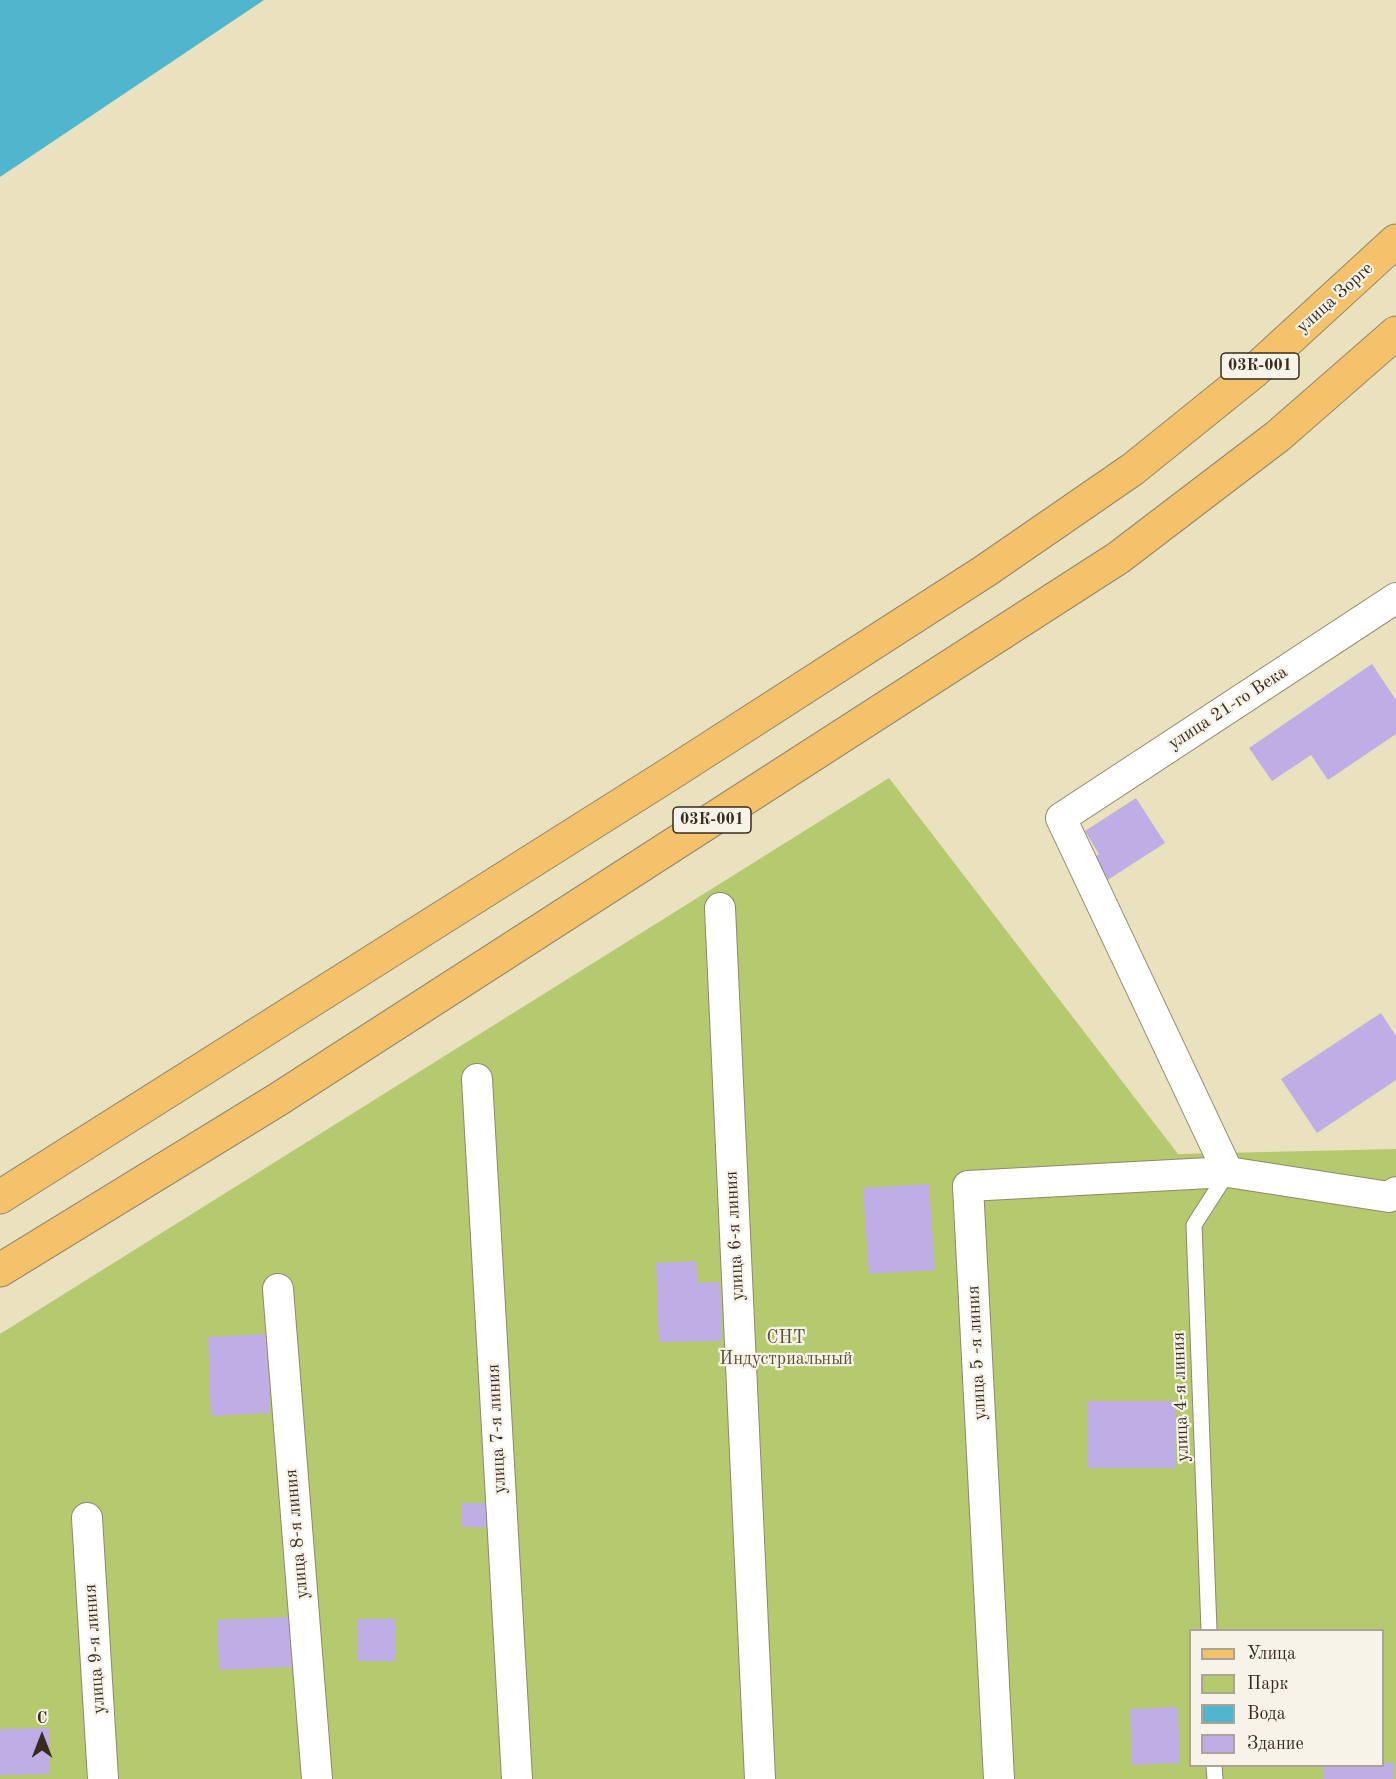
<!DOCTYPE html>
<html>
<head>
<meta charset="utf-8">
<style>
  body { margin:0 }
  #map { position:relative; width:1396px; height:1779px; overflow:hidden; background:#eae1bf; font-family:"Old Standard TT",serif }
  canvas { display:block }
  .legend { position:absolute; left:1189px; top:1629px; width:195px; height:138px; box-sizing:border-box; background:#f7f3e8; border:2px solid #aca397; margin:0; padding:8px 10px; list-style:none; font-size:18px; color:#3b2a1e }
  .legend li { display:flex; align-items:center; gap:12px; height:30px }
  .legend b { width:30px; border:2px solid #aca397 }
  .north { position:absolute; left:12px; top:1707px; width:60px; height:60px; -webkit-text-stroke:4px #f7f3e8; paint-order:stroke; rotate:0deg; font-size:16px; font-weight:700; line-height:24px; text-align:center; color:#3b2a1e }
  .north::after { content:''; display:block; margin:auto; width:21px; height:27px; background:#3b2a1e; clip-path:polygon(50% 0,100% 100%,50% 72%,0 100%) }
</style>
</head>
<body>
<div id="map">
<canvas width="1396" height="1779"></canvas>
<ul class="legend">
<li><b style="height:8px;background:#f3c26a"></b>Улица</li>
<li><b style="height:16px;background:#b5ca6e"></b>Парк</li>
<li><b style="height:16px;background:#4fb6cd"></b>Вода</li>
<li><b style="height:16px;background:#bfade5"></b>Здание</li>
</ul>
<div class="north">С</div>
</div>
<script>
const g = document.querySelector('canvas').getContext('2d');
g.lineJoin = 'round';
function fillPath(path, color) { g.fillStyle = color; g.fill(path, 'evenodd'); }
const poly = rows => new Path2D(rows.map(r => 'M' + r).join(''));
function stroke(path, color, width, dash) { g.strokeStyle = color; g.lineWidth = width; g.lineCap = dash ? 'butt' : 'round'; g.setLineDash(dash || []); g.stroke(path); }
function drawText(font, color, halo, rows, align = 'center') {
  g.font = font + ' "Old Standard TT",serif'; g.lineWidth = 4.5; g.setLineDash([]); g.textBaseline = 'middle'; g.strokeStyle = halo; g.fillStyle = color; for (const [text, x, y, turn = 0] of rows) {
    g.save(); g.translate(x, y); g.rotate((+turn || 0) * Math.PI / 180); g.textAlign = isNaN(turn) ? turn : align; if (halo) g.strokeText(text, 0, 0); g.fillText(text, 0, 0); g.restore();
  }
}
fillPath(poly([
  [889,778,1178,1154,1396,1149,1396,1779,0,1779,0,1334],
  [1190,1630,1382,1630,1382,1766,1190,1766]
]), '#b5ca6e');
fillPath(poly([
  [0,0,264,0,0,177]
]), '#4fb6cd');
fillPath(poly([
  [1372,664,1396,700,1396,734,1328,780,1311,755,1272,781,1249,748],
  [1136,798,1165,843,1106,881,1091,859,1099,854,1085,831],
  [1381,1013,1396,1036,1396,1080,1317,1133,1281,1079],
  [929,1184,935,1270,869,1274,863,1188],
  [696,1261,698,1283,720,1282,722,1341,659,1342,656,1263],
  [267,1334,270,1413,211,1416,208,1337],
  [1087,1401,1176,1401,1176,1468,1088,1468],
  [461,1503,501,1503,501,1528,461,1527],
  [291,1617,293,1667,219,1670,217,1620],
  [358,1619,396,1619,396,1661,358,1661],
  [1178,1707,1180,1763,1132,1765,1130,1709],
  [49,1728,50,1774,0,1775,0,1729],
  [1382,1763,1393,1763,1393,1779,1323,1779,1323,1766,1382,1766]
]), '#bfade5');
const lane = poly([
  [1209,1630,1194,1225,1228,1172],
  [1214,1766,1215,1779]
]);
const street = poly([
  [1396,598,1061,818,1228,1172,1389,1197,1396,1192],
  [720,908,760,1779],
  [477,1079,517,1779],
  [278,1289,317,1779],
  [87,1518,103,1779],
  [999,1779,968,1186,1228,1172]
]);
const primary = poly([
  [0,1197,676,770,985,571,1133,469,1252,373,1396,241],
  [0,1270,277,1100,1118,558,1278,436,1396,333]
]);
stroke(lane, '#92866e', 17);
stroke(street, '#92866e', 32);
stroke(primary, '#92866e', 35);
stroke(lane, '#fff', 15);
stroke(street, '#fff', 30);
stroke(primary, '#f3c26a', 33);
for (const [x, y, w] of [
  [1260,366,78],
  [712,820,78]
]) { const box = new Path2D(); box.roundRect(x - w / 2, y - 13, w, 26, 4.5); g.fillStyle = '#f7f3e8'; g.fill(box); stroke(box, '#3b2a1e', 1.5); }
drawText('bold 16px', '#3b2a1e', null, [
  ["03К-001",1260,366],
  ["03К-001",712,820]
]);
drawText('18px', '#3b2a1e', '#f7f3e8', [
  ["улица Зорге",1335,298,-42],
  ["улица 21-го Века",1228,708,-33],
  ["улица 6-я линия",735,1236,-93],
  ["улица 5 -я линия",977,1353,-93],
  ["улица 4-я линия",1181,1397,-92],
  ["улица 7-я линия",497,1429,-93],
  ["улица 8-я линия",297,1534,-95],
  ["улица 9-я линия",95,1649,-94]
]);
drawText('18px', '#5a5232', '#f7f3e8', [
  ["СНТ",786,1338],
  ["Индустриальный",786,1359]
]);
</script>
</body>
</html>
